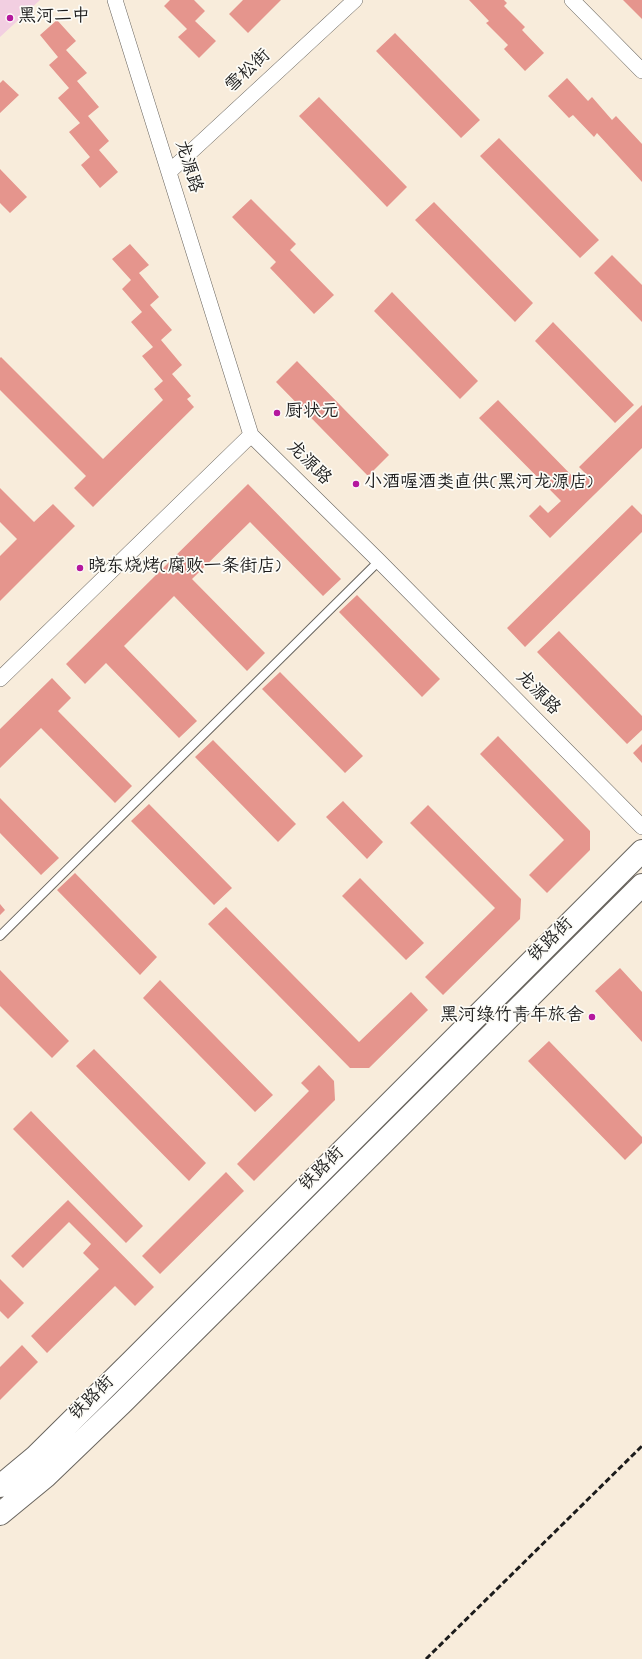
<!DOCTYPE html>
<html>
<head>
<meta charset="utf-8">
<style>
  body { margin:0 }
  canvas { display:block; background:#f8ecdb }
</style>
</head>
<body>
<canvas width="642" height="1659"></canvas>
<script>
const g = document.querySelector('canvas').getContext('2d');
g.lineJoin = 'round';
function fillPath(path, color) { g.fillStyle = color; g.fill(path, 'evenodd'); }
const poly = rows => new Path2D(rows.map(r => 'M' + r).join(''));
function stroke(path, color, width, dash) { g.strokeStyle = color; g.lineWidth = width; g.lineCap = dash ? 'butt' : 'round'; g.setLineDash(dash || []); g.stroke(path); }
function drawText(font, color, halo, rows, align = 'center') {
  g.font = font + ' "Indie Flower","LXGW WenKai TC",sans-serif'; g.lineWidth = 3.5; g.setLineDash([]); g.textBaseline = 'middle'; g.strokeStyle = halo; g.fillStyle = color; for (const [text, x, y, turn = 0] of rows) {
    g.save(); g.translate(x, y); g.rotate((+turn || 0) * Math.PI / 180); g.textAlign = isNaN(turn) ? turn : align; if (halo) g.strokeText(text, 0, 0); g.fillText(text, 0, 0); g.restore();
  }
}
fillPath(poly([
  [0,0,40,0,0,37]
]), '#f2cfe1');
fillPath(poly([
  [170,0,194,0,205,11,195,21,216,41,199,58,178,37,187,29,164,6],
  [243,0,281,0,248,33,229,14],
  [469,0,504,0,507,3,504,6,525,27,522,30,544,53,525,71,504,49,508,45,486,23,489,21],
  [623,0,642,0,642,19],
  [57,20,76,41,66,50,87,73,77,81,99,107,88,116,109,141,99,150,118,172,100,188,81,165,90,157,69,132,80,123,58,98,69,88,49,65,58,57,40,35],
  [395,33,480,120,461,138,376,51],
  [567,78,588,101,592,97,612,120,616,116,642,144,642,182,597,133,594,137,573,115,569,118,548,96],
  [3,80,19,95,0,113,0,83],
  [319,97,407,187,387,207,299,116],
  [499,138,599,240,580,258,480,156],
  [0,169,27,197,10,213,0,203],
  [251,199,296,244,290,250,334,295,314,314,270,268,276,262,232,217],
  [434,202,533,303,515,322,415,220],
  [130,244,149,265,139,273,159,297,150,305,172,330,161,340,182,365,172,374,191,396,187,399,194,407,93,507,74,488,86,476,0,390,0,358,1,357,103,459,163,400,154,389,163,381,142,356,153,347,131,322,142,312,122,289,131,280,112,259],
  [612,255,642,285,642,322,594,273],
  [392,292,478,381,460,399,374,311],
  [553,322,634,405,615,423,535,341],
  [297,361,389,455,368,476,276,382],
  [498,400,579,483,587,475,579,467,642,405,642,448,550,538,529,516,540,505,548,513,561,501,479,418],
  [248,484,341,579,323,596,250,522,192,579,265,653,247,671,174,596,124,646,197,721,179,738,106,663,85,684,66,664],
  [0,488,34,522,53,504,75,526,0,601,0,556,17,539,0,522],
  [632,505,642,515,642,532,525,647,507,628],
  [357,595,440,679,422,697,339,612],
  [559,631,642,716,642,730,627,744,537,652],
  [280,672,363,756,345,773,262,689],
  [52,678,71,698,58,711,132,786,115,803,41,728,0,768,0,729],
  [498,736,590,831,590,850,547,893,529,875,564,840,480,754],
  [213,740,296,824,278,842,195,757],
  [642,744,642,763,633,753],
  [0,798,59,858,41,875,0,833],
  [343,801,383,842,367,859,326,817],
  [149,804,232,888,214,905,131,821],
  [428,805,521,899,520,919,443,995,425,977,495,908,410,823],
  [75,873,157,957,140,975,57,890],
  [360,878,424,943,406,960,342,896],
  [0,904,5,910,0,915],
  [226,907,359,1042,411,992,428,1010,369,1068,350,1068,208,924],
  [620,968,642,992,642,1042,595,991],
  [0,970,69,1041,52,1058,0,1006],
  [160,980,273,1095,255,1112,143,998],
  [549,1041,642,1137,642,1143,625,1160,528,1061],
  [94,1049,206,1163,189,1181,76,1066],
  [319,1065,334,1081,335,1100,254,1181,237,1164,309,1091,301,1083],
  [31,1111,143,1226,126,1243,13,1129],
  [226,1172,244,1191,160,1274,142,1256],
  [68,1200,154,1287,135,1306,115,1286,47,1353,31,1336,99,1269,83,1253,91,1244,69,1222,23,1268,11,1256],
  [0,1279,24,1303,8,1319,0,1311],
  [22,1345,38,1362,0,1400,0,1367]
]), '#e5958d');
const service = poly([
  [0,936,379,561]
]);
const minor = poly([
  [115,0,251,435,379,561,642,827],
  [572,0,642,71],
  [169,172,355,0],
  [0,679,251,435]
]);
const primary = poly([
  [0,1486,35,1457,132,1361,642,851],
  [0,1514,45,1477,122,1403,642,885]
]);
stroke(service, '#69655f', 10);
stroke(minor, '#69655f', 16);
stroke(primary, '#69655f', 24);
stroke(service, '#fff', 8);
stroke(minor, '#fff', 15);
stroke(primary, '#fff', 22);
stroke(poly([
  [426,1659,642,1446]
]), '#1c1c1c', 3, [6, 3]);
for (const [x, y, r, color] of [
  [10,18,4,"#b5179e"],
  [277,413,4,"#b5179e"],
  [356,484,4,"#b5179e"],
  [80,568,4,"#b5179e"],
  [592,1017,4,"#b5179e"]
]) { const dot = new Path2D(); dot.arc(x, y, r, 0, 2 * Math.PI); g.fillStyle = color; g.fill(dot); stroke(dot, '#fdfcf7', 1.5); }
drawText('18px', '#1c1c1c', '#fdfcf7', [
  ["黑河二中",18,18],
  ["厨状元",285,413],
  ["小酒喔酒类直供(黑河龙源店)",364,484],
  ["晓东烧烤(腐败一条街店)",88,568],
  ["黑河绿竹青年旅舍",584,1017,"right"]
], 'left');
drawText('18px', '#1c1c1c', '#fdfcf7', [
  ["雪松街",249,72,-43],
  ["龙源路",187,167,73],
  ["龙源路",308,464,45],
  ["龙源路",537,694,45],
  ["铁路街",552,941,-45],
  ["铁路街",323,1170,-45],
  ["铁路街",93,1399,-45]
]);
</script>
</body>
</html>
